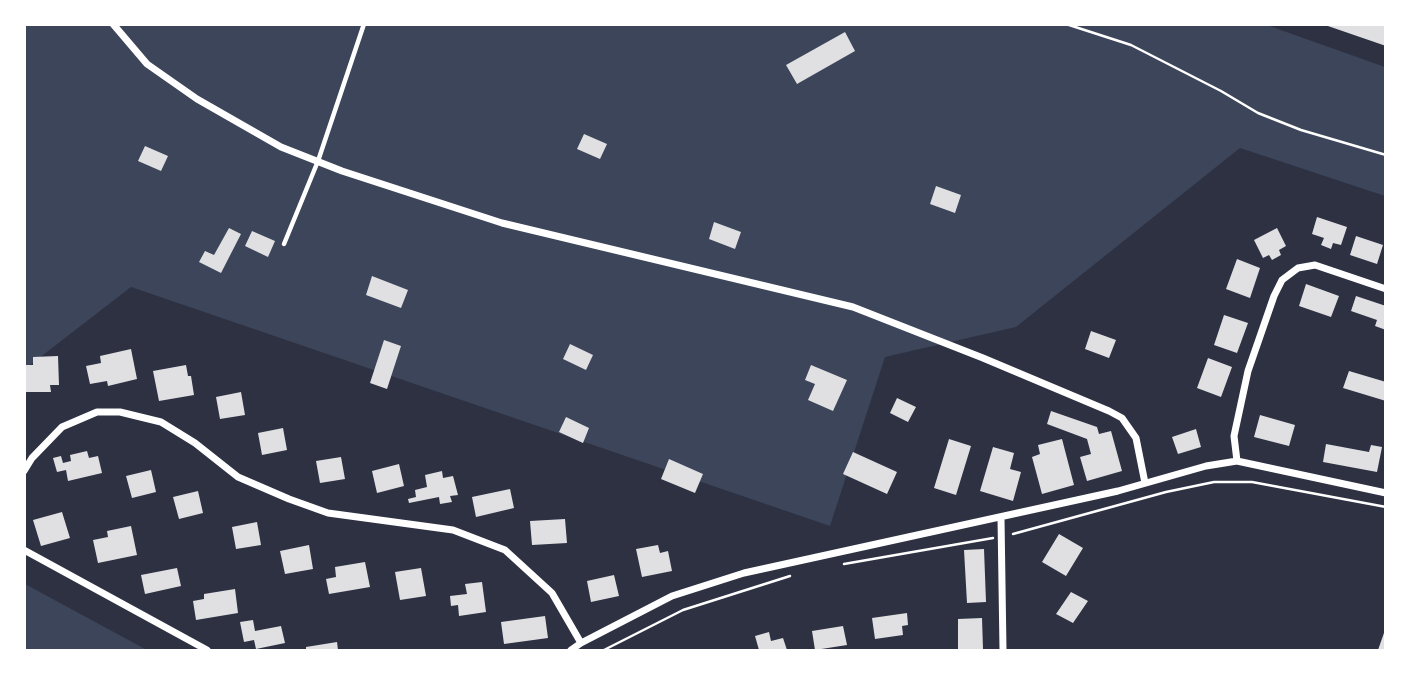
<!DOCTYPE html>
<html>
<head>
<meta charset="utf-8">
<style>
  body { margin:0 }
  #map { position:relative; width:1410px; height:675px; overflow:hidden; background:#2d3142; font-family:"Fira Sans",sans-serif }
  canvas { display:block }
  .frame { position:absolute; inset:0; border:26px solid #fff; pointer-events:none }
</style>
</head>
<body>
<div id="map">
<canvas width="1410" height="675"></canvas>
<div class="frame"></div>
</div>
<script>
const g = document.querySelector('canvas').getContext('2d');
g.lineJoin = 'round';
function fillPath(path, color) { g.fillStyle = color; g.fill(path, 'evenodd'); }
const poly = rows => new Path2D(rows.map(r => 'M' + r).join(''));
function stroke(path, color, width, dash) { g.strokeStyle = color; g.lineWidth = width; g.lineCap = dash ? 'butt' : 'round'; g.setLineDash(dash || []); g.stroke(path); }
fillPath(poly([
  [1264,24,1385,67,1385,196,1240,148,1016,327,885,357,830,526,131,287,25,369,25,25],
  [25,584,147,650,25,650]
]), '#3c4559');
fillPath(poly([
  [1325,24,1386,24,1386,46,1325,25],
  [845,32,855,51,797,84,786,65],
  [584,134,607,144,600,159,577,149],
  [145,146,168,156,161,171,138,161],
  [936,186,961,195,955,213,930,204],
  [1317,217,1347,227,1341,245,1333,243,1331,249,1321,245,1324,238,1312,234],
  [714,222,741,232,735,249,709,239],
  [229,228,241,234,221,273,199,262,205,251,214,255],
  [1277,228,1286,246,1279,250,1281,255,1272,260,1269,255,1263,258,1254,240],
  [252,231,275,241,268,257,245,246],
  [1356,236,1383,245,1377,264,1350,255],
  [1237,259,1260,268,1250,298,1226,289],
  [372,276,408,290,401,308,366,295],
  [1306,284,1339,296,1331,317,1299,306],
  [1356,296,1386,306,1386,330,1375,326,1377,320,1351,311],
  [1224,315,1248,323,1237,353,1214,345],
  [1091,331,1116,340,1109,358,1085,349],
  [384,340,401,346,387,389,370,383],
  [570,344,593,355,586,370,563,359],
  [131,349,137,379,108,386,107,381,90,384,86,366,101,363,100,356],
  [58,356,59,385,50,385,51,392,24,392,24,365,33,365,33,357],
  [1208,358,1232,367,1221,397,1197,388],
  [186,365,188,376,191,376,194,395,159,401,153,371],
  [811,365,847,380,833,411,808,400,815,384,805,380],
  [1349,371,1386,382,1386,401,1343,388],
  [241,392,245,415,220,419,216,397],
  [897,398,916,407,908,422,890,413],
  [1051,411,1097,427,1099,434,1111,431,1122,471,1087,481,1080,457,1091,454,1087,439,1047,424],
  [1260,415,1295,425,1289,446,1254,437],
  [566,417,589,428,583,443,559,432],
  [283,428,287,450,262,455,258,433],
  [1196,429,1201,447,1178,454,1172,437],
  [949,439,971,446,956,495,934,488],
  [1062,439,1074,485,1042,494,1032,457,1040,454,1038,445],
  [1326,444,1369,452,1371,445,1382,447,1377,472,1323,462],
  [993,447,1014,453,1010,469,1021,472,1013,501,980,491],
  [87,451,89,458,98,456,102,473,68,481,66,470,57,472,53,458,61,456,63,463,71,461,70,455],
  [853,452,897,472,887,494,843,474],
  [341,457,345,479,320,483,316,461],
  [669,459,703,474,695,493,661,479],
  [399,464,404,486,377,493,372,471],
  [151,470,156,492,132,498,126,476],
  [442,471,443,478,453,476,458,495,450,496,452,502,440,504,439,497,409,503,408,499,416,497,415,490,427,487,425,475],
  [510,489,514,508,476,517,472,497],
  [198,491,203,513,179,519,173,497],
  [62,512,70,538,41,546,33,520],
  [565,519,567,543,532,545,530,521],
  [257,522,261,545,236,549,232,527],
  [131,526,137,555,98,563,93,540,108,537,107,531],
  [1059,534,1083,548,1066,576,1042,562],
  [309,545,313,569,285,574,280,551],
  [658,545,660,553,668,551,672,571,642,577,636,549],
  [984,549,986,602,967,603,964,550],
  [365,562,370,587,329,594,326,579,336,577,335,567],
  [177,568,181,586,145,594,141,575],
  [421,568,426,596,400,600,395,572],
  [614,575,619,596,591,602,587,581],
  [482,582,486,612,459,616,458,605,451,606,450,596,467,594,465,584],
  [235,589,238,613,196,620,193,601,204,599,204,594],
  [1071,592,1088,601,1073,623,1056,614],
  [907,613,908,625,902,626,903,635,875,639,872,618],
  [545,616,548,638,504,644,501,622],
  [982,618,983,649,958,650,958,619],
  [253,620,255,631,281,626,285,643,256,649,254,640,244,642,240,622],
  [843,626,847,645,815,650,812,631],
  [1385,630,1386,650,1378,650],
  [769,632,771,641,783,638,787,650,759,650,755,636],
  [337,642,338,650,306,650,306,647]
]), '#e0e0e3');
stroke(poly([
  [1066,24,1131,45,1221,91,1258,113,1301,130,1386,155],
  [1013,534,1166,492,1214,482,1252,482,1386,507],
  [844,564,993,538],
  [604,650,683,610,790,576]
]), '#fff', 2.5);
stroke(poly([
  [284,244,318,161,364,24]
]), '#fff', 4.5);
stroke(poly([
  [113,24,147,64,197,99,281,147,342,171,502,223,853,307,983,358,1109,411,1122,418,1136,438,1145,483],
  [1237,461,1234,436,1248,371,1274,296,1282,280,1298,268,1315,265,1386,289],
  [24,471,32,458,62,427,97,412,120,412,161,422,195,443,238,477,289,499,328,513,453,530,505,550,552,593,581,643],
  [1001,518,1003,650],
  [24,550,207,650],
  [571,650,581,643,672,596,744,573,1118,491,1206,466,1237,461,1386,493]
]), '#fff', 7);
</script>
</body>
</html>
